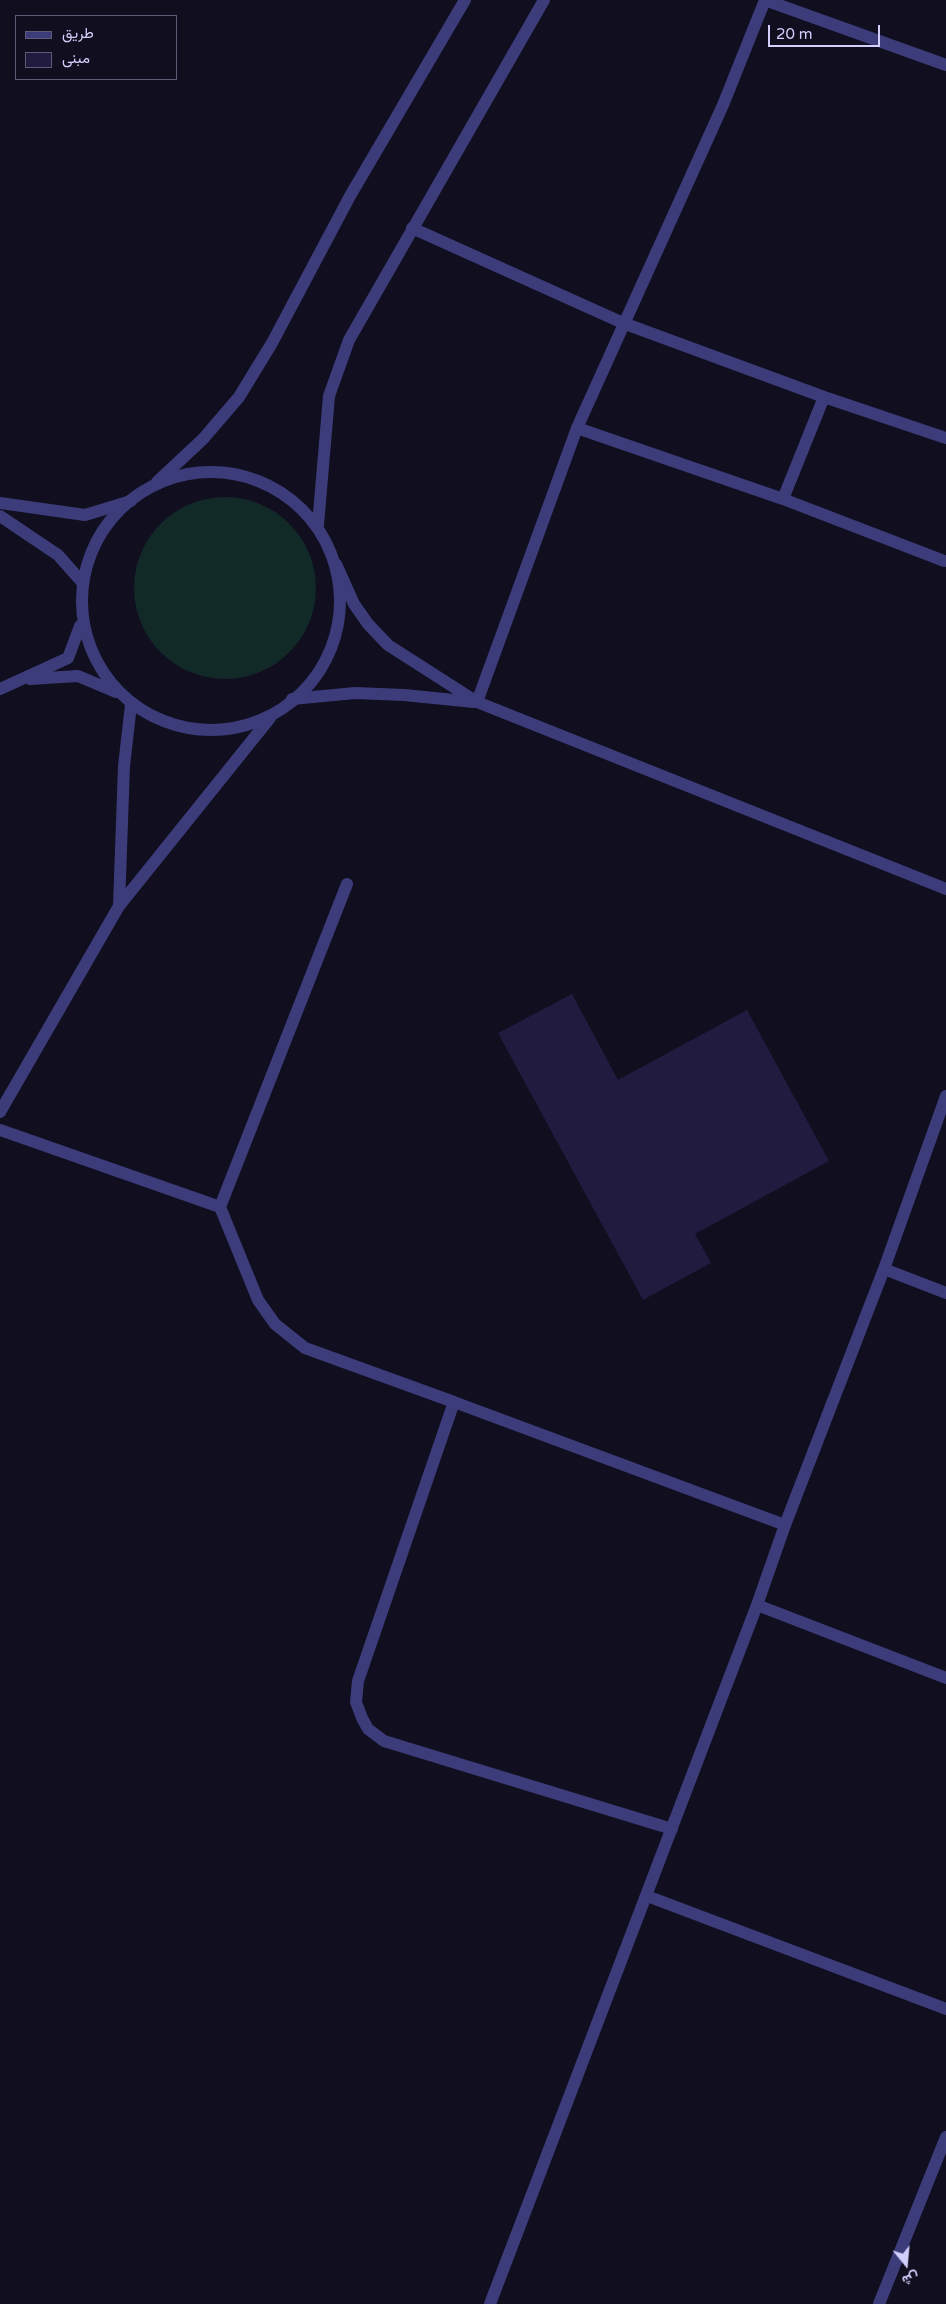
<!DOCTYPE html>
<html>
<head>
<meta charset="utf-8">
<style>
  body { margin:0 }
  #map { position:relative; width:946px; height:2304px; overflow:hidden; background:#100e1f; font-family:"Varela Round",Vazirmatn,sans-serif }
  canvas { display:block }
  .legend { position:absolute; left:15px; top:15px; width:162px; height:65px; box-sizing:border-box; background:#100e1f; border:1px solid #5e5b77; margin:0; padding:6px 9px; list-style:none; font-size:15px; color:#d3cffc }
  .legend li { display:flex; align-items:center; gap:10px; height:25px }
  .legend b { width:25px; border:1px solid #5e5b77 }
  .north { position:absolute; left:881px; top:2239px; width:50px; height:50px; -webkit-text-stroke:4px #100e1f; paint-order:stroke; rotate:163deg; font-size:14px; font-weight:700; line-height:20px; text-align:center; color:#d3cffc }
  .north::after { content:''; display:block; margin:auto; width:18px; height:22px; background:#d3cffc; clip-path:polygon(50% 0,100% 100%,50% 72%,0 100%) }
  .scale { position:absolute; left:768px; top:25px; width:112px; height:22px; box-sizing:border-box; border:2px solid #d3cffc; border-top:0; padding-left:6px; font-size:15px; line-height:18px; white-space:nowrap; color:#d3cffc; -webkit-text-stroke:4px #100e1f; paint-order:stroke }
</style>
</head>
<body>
<div id="map">
<canvas width="946" height="2304"></canvas>
<ul class="legend">
<li><b style="height:6px;background:#3c3c7b"></b>طريق</li>
<li><b style="height:14px;background:#211b3f"></b>مبنى</li>
</ul>
<div class="north">ش</div>
<div class="scale">20 m</div>
</div>
<script>
const g = document.querySelector('canvas').getContext('2d');
g.lineJoin = 'round';
function fillPath(path, color) { g.fillStyle = color; g.fill(path, 'evenodd'); }
const poly = rows => new Path2D(rows.map(r => 'M' + r).join(''));
function stroke(path, color, width, dash) { g.strokeStyle = color; g.lineWidth = width; g.lineCap = dash ? 'butt' : 'round'; g.setLineDash(dash || []); g.stroke(path); }
fillPath(poly([
  '134 588a91 91 0 1 1 182 0a91 91 0 1 1-182 0Z'
]), '#112927');
fillPath(poly([
  [572,994,618,1080,747,1010,829,1161,695,1234,711,1263,643,1300,498,1033]
]), '#211b3f');
stroke(poly([
  [347,884,220,1207,258,1300,275,1324,305,1348,454,1402],
  [0,1130,220,1207],
  [672,1829,384,1741,368,1729,362,1718,356,1702,358,1681,454,1402,785,1525],
  [647,1896,946,2009]
]), '#3c3c7b', 12);
stroke(poly([
  [765,0,946,65],
  [412,228,623,323,824,397,946,438],
  [577,428,783,499,944,561],
  [783,499,824,397],
  [0,503,85,515,131,501],
  [0,516,58,555,82,582],
  [336,564,354,604,368,624,388,645,477,702,946,889],
  [292,699,355,693,404,695,474,702],
  [477,702,577,428,723,105,765,0],
  [119,906,124,766,131,705],
  [946,1096,884,1269,785,1525,757,1605,946,1678],
  [0,1112,119,906,270,718],
  [884,1269,946,1293],
  [490,2304,757,1605],
  [879,2304,946,2137]
]), '#3c3c7b', 12);
stroke(poly([
  '82 601a129 129 0 1 1 258 0a129 129 0 1 1-258 0Z',
  [157,482,203,439,239,397,272,343,350,196,465,0],
  [318,525,329,396,349,340,544,0],
  [30,679,78,676,116,692],
  [0,689,68,658,80,626]
]), '#3c3c7b', 12);
</script>
</body>
</html>
